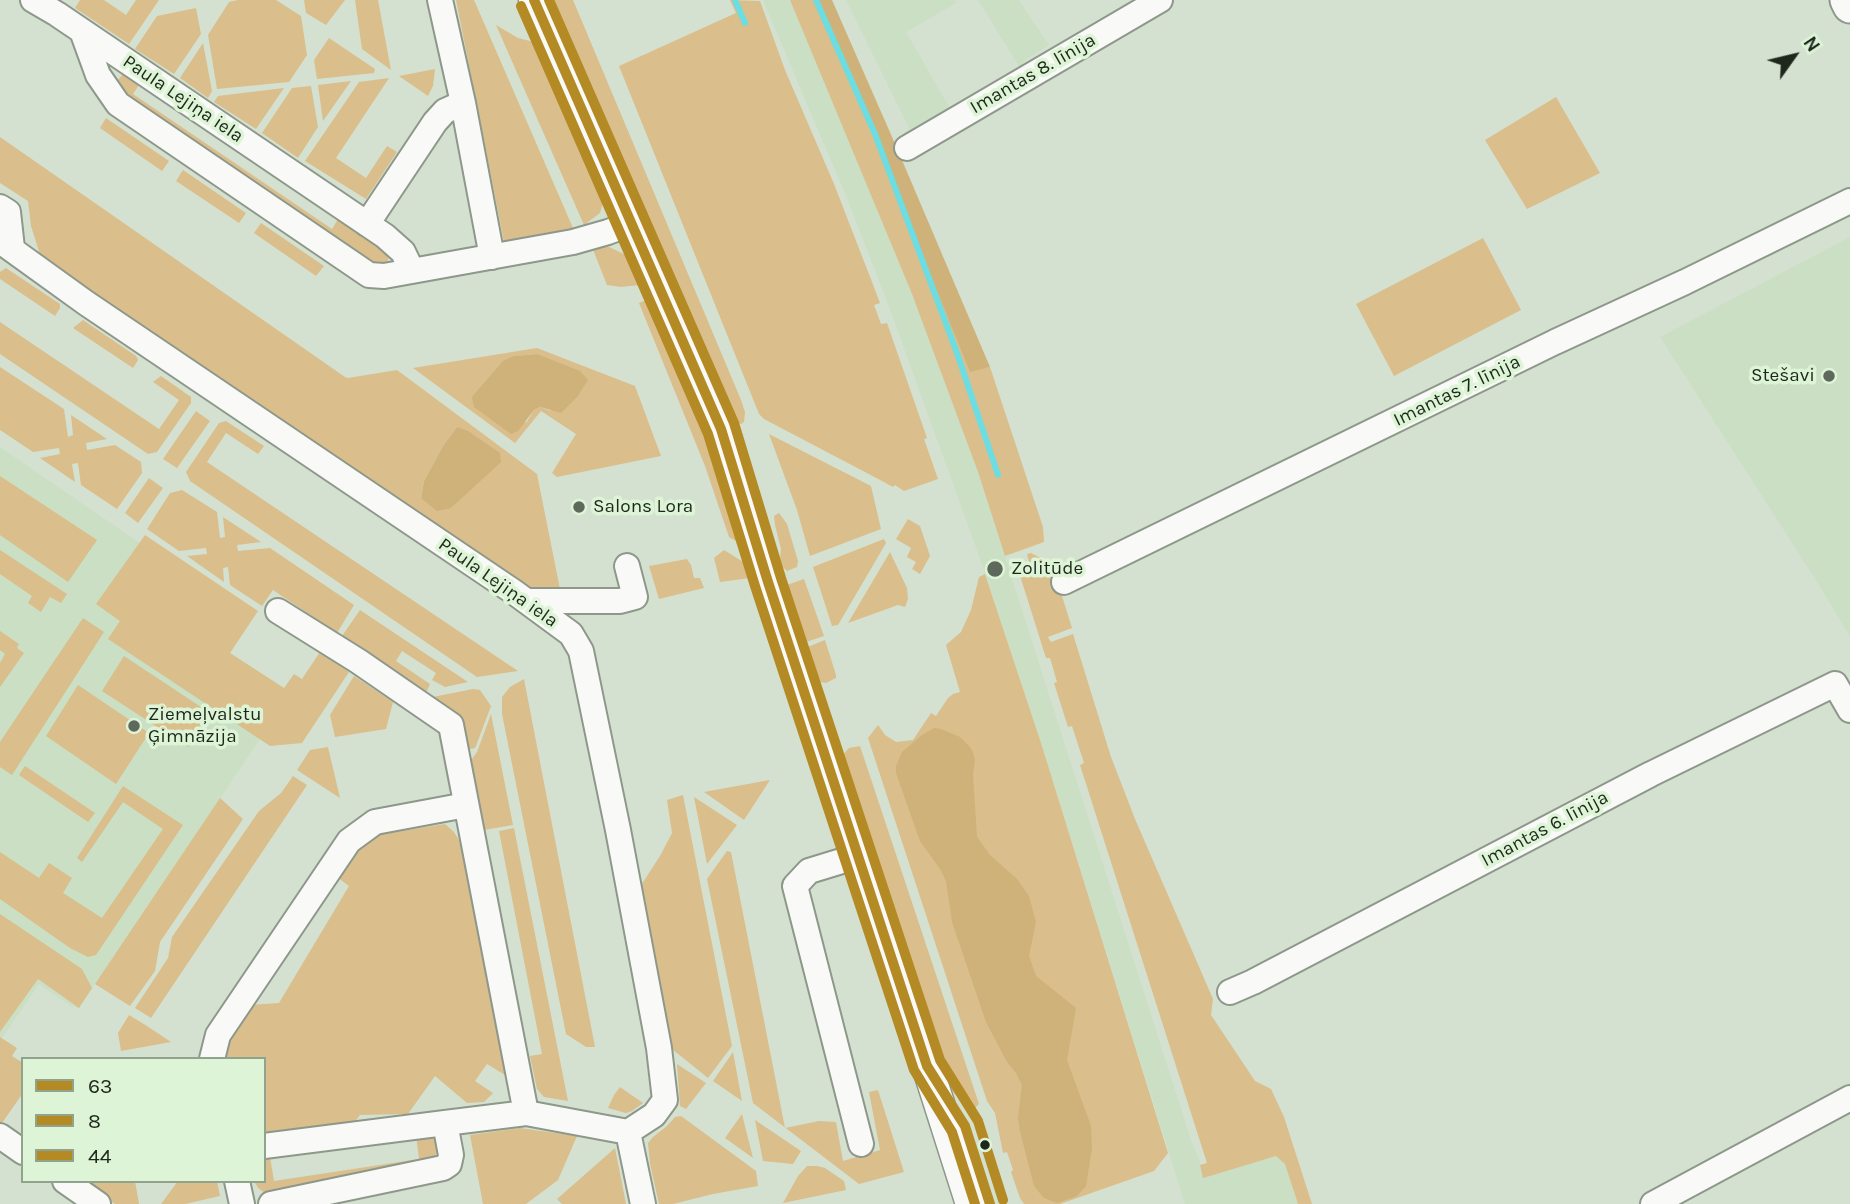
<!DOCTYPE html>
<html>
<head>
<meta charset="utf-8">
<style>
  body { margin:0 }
  #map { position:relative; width:1850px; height:1204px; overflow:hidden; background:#d4e1d0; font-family:Karla,sans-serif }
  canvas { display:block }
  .legend { position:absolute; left:21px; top:1057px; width:245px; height:126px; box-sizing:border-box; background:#ddf5d6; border:2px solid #91a38c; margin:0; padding:9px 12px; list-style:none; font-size:21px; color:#1e271c }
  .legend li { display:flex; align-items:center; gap:14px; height:35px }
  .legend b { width:35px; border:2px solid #91a38c }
  .north { position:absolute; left:1759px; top:21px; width:70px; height:70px; -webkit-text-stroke:5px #ddf5d6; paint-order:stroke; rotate:56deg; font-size:19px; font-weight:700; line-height:28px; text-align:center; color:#1e271c }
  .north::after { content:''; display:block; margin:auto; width:24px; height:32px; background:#1e271c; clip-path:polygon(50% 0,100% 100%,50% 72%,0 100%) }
</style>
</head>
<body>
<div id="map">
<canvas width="1850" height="1204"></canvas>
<ul class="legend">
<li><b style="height:9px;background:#b48a24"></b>63</li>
<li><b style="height:9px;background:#b48a24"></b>8</li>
<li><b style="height:9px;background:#b48a24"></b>44</li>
</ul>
<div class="north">N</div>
</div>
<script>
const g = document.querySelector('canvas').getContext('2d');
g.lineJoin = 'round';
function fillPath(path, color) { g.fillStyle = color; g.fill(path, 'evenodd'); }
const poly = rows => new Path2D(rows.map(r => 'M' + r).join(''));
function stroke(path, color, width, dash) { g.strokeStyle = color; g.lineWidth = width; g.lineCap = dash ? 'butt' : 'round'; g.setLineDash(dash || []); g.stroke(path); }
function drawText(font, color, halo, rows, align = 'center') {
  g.font = font + ' Karla,sans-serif'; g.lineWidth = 7; g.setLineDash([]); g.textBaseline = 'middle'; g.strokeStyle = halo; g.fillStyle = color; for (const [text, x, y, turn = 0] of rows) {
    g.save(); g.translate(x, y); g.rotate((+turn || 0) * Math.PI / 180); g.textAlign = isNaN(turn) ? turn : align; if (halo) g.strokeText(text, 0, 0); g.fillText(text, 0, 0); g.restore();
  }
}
fillPath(poly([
  [763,0,790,0,912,294,978,472,1191,1140,1199,1159,1203,1177,1276,1156,1285,1164,1298,1204,1185,1204,1041,743,987,578,891,312,847,198],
  [846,0,954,0,956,3,906,32,950,109,911,132],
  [978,0,1019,0,1049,45,1025,60,1020,68],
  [1850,237,1850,637,1821,588,1660,337],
  [0,447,252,620,230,653,284,688,287,699,79,1008,71,1006,39,984,2,1038,0,1037]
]), '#cadfc3');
fillPath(poly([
  [80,0,104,0,126,15,136,0,159,0,129,44,75,8],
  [238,0,276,0,301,16,307,55,289,82,217,89,208,35,229,2],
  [304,0,345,0,326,25,306,13],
  [355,0,378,0,391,70,362,49],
  [456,0,474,0,573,228,504,242],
  [554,0,573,0,741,400,745,412,744,422,741,424,737,423,708,368,635,198],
  [730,0,760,1,785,70,834,184,872,282,880,303,874,305,881,324,887,323,927,438,924,439,938,479,904,491,895,485,893,487,882,481,764,419,759,414,619,66,736,13],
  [790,0,818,0,970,371,990,367,1043,527,1044,542,1005,556,978,472,912,294],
  [196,8,201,34,174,74,135,49,157,16],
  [496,25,518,38,538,43,600,178,604,199,600,213,584,225],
  [329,38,375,69,374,73,317,79,314,60],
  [203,43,212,91,208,98,180,78],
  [435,69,433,86,428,96,399,76],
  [123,74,141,82,133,94,332,229,340,216,388,252,389,257,387,263,374,267,128,99,118,88,117,81],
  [389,78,336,158,366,178,387,146,397,152,366,199,305,161,359,82],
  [351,81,323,121,318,85],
  [311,86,318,127,298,158,262,133,292,88],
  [284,88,256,129,214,102,218,96],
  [1556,97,1600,173,1527,209,1485,140],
  [106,118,169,161,162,171,100,128],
  [0,137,345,377,348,378,397,370,537,474,560,589,531,592,42,261,31,226,28,201,0,183],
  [457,427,472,487,451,508,421,498,424,481,443,446],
  [183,170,246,213,239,223,176,181],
  [261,223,324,266,316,276,254,233],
  [1483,238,1521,310,1394,376,1356,304],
  [592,247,609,247,628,256,640,285,621,287,607,285],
  [6,268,60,304,60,308,55,316,0,279,0,272],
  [649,299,715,464,741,544,729,537,705,466,639,303],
  [83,320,136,356,138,360,133,368,73,328],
  [0,322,159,429,179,400,153,382,161,376,191,397,191,403,157,452,148,454,0,354],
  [537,348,635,386,661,456,557,477,552,473,576,434,541,411,515,443,413,368],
  [537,354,551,411,540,407,534,410,526,423,504,360,515,356],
  [0,367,64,409,68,437,73,435,71,415,107,439,86,443,87,450,115,445,141,462,142,473,117,509,81,485,78,463,72,464,75,482,40,458,60,454,59,448,33,452,0,430],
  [196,411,210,421,177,468,163,459],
  [226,421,264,446,258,454,226,433,207,462,518,671,477,677,190,481,186,472,219,423],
  [769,434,871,486,881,529,810,556,797,510],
  [0,476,97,540,68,582,0,535],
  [149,478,163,488,138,523,125,513],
  [182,490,217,512,220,538,225,537,223,517,261,542,237,545,238,551,270,548,354,605,337,633,273,590,262,606,230,585,228,567,223,568,224,582,187,556,207,554,206,548,179,551,147,529,170,493],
  [779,513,787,524,798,561,797,567,787,571,783,567,780,559,781,549,775,525,774,516],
  [908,519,920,526,930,556,920,574,912,569,916,562,907,557,911,548,896,539],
  [145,535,258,611,230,653,284,688,294,674,302,679,320,652,349,672,302,743,270,746,108,639,120,621,96,604],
  [884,539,886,543,838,625,832,626,813,567],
  [0,550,67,594,61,603,50,597,41,612,28,603,32,596,0,574],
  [724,550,745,563,750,578,720,582,714,558],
  [890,552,907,588,908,599,905,607,898,605,848,623],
  [1031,553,1052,564,1072,628,1048,637,1051,642,1073,634,1111,757,1135,819,1213,999,1211,1015,1255,1081,1271,1089,1284,1117,1312,1204,1298,1204,1285,1164,1276,1156,1203,1178,1200,1165,1207,1163,1206,1160,1080,765,1084,763,1072,726,1068,727,1054,683,1057,682,1050,658,1046,658,1017,566,1029,562,1027,554],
  [687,559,691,565,694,578,700,578,704,588,659,599,649,566],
  [985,574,1041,743,1168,1153,1154,1171,1060,1204,1024,1204,1020,1198,1011,1172,1013,1170,1007,1152,1003,1153,995,1113,987,1101,868,738,878,725,885,735,896,742,913,740,931,713,936,716,948,698,953,694,960,692,946,645,961,632,971,610,979,577],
  [804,579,824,636,803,643,784,586],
  [360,610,468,682,445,687,432,680,436,673,402,651,396,661,430,684,426,693,342,636],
  [83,618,104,632,12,775,0,767,0,742],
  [0,631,19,644,17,648,24,653,0,687,0,663,5,654,0,650],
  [825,640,836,675,836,678,826,683,820,682,813,674,805,648],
  [124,656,210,713,188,747,102,691],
  [354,676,393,702,386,729,335,737,330,715],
  [524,679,595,1047,586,1047,566,1034,502,714,502,697,510,687],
  [78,685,149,733,116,784,46,736],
  [473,689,480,690,491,706,476,746,475,748,466,750,459,718,455,712,433,697],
  [491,714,513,825,484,830,471,760,477,752],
  [860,746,979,1104,971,1112,952,1091,841,757,849,748],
  [328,747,340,798,297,770,310,750],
  [25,766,95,813,88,822,19,775],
  [293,776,307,785,151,1018,135,1008,168,958,172,937,259,811,281,793],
  [770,780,744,820,704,792],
  [123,786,183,825,96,955,88,957,70,948,0,899,0,852,39,878,49,863,72,878,63,893,102,918,163,829,123,802,82,862,77,858],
  [683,795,732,1046,708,1078,672,1049,636,893,660,856,672,833,667,800],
  [694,797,737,825,707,864],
  [220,798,243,819,160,942,155,971,130,1006,95,984],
  [445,824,453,831,458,838,463,853,480,932,505,1075,487,1064,475,1081,493,1093,484,1102,467,1103,435,1076,408,1114,360,1115,353,1124,264,1135,264,1059,222,1059,229,1038,250,1005,279,1003,349,886,337,877,353,852,377,835],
  [514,828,568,1101,544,1097,537,1089,530,1056,542,1054,499,831],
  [727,851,731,852,785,1128,819,1121,836,1122,843,1161,880,1150,869,1092,878,1090,904,1172,859,1184,753,1103,707,879],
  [0,914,82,969,92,988,79,1008,38,979,0,1032],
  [129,1015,147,1026,171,1042,121,1051,118,1033],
  [0,1037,17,1048,12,1056,23,1063,23,1093,2,1123,0,1122],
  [733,1052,742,1101,713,1081],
  [677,1064,706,1083,686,1109,680,1106],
  [620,1087,643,1103,632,1111,626,1113,608,1108,614,1095],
  [742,1114,753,1158,725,1138],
  [681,1116,756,1171,758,1186,713,1194,673,1204,659,1204,650,1164,648,1143,653,1137,667,1126,675,1117],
  [755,1120,801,1151,793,1164,763,1161],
  [520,1128,577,1136,558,1180,526,1204,483,1204,470,1135],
  [416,1135,426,1135,435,1139,438,1150,435,1157,423,1164,280,1194,265,1193,258,1188,254,1181,264,1181,264,1159,270,1157,274,1181,419,1159],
  [615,1148,626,1204,562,1204,557,1199],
  [807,1166,817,1166,825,1168,844,1181,846,1190,783,1203,798,1176],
  [82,1181,135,1181,139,1204,115,1204],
  [178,1181,217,1181,220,1196,185,1204,161,1204]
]), '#dabe8b');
fillPath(poly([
  [818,0,832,0,896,146,990,367,970,372],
  [537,354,580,371,588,380,577,397,561,413,540,407,534,410,518,431,511,434,474,407,472,397,504,360,514,356],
  [457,427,468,431,500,453,501,462,451,508,437,511,421,498,424,481,443,446],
  [934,728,941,729,960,737,970,747,973,753,975,760,973,774,977,837,990,855,1017,879,1029,896,1036,922,1029,956,1036,976,1076,1008,1067,1060,1091,1126,1092,1148,1086,1186,1077,1196,1057,1203,1044,1198,1034,1186,1020,1131,1018,1118,1022,1085,1016,1073,1007,1062,986,1022,952,922,946,881,940,869,920,841,896,773,896,766,902,752,922,735]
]), '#ceb27a');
stroke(poly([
  [735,0,745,23],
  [816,0,875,134],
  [875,134,957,353,998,475]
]), '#6cdde3', 6);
const minor = poly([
  [33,0,57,14,385,236,403,252,412,271],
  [440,0,463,103,492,257],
  [82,31,98,75,118,104,369,275,384,276,573,242,608,232,632,223],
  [907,148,1160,0],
  [0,207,8,212,12,248],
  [367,224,435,122,445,111,463,103],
  [0,241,86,303,514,592,571,634,581,651,618,830,659,1048,665,1100,654,1115,628,1132,643,1204],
  [1064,582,1555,342,1685,282,1850,201],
  [527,601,620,601,635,597,627,566],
  [278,611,358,661,451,725,526,1113],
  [858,856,809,871,795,886,861,1144],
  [1230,992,1253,982,1651,774,1835,684,1850,710],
  [212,1059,218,1035,349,841,375,822,466,805],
  [0,1136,23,1152],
  [264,1146,445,1123],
  [65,1181,98,1204],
  [237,1181,242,1204],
  [271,1204,443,1168,449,1164,451,1155,445,1123,526,1113,628,1132],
  [1653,1204,1850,1098]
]);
const tertiary = poly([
  [534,0,721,429,768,582,923,1053,971,1204]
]);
const secondary = poly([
  [1847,0,1850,6]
]);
stroke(minor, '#8d978a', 28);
stroke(tertiary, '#8d978a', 33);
stroke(secondary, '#8d978a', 37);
stroke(minor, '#f9faf8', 24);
stroke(tertiary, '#f9faf8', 30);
stroke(secondary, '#f9faf8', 33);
stroke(poly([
  [534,0,721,429,768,582,927,1066,965,1126,990,1204]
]), '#b48a24', 10);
stroke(poly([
  [521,6,708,434,755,586,914,1070,952,1132,975,1204]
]), '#b48a24', 10);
stroke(poly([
  [549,0,734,423,781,578,940,1060,978,1121,1003,1200]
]), '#b48a24', 10);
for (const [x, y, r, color] of [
  [1829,376,7,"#5e685b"],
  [579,507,7,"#5e685b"],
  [995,569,9,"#5e685b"],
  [134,726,7,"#5e685b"],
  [985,1145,6,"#1e271c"]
]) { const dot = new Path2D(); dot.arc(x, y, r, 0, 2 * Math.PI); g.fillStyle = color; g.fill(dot); stroke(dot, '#ddf5d6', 2.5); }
drawText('19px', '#1e271c', '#ddf5d6', [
  ["Imantas 8. līnija",1033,74,-30],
  ["Paula Lejiņa iela",183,99,34],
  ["Imantas 7. līnija",1457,391,-26],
  ["Paula Lejiņa iela",498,583,35],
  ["Imantas 6. līnija",1545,829,-28]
]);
drawText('19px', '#1e271c', '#ddf5d6', [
  ["Stešavi",1815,376,"right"],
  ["Salons Lora",593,507],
  ["Zolitūde",1011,569],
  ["Ziemeļvalstu",148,715],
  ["Ģimnāzija",148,737]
], 'left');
</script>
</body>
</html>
